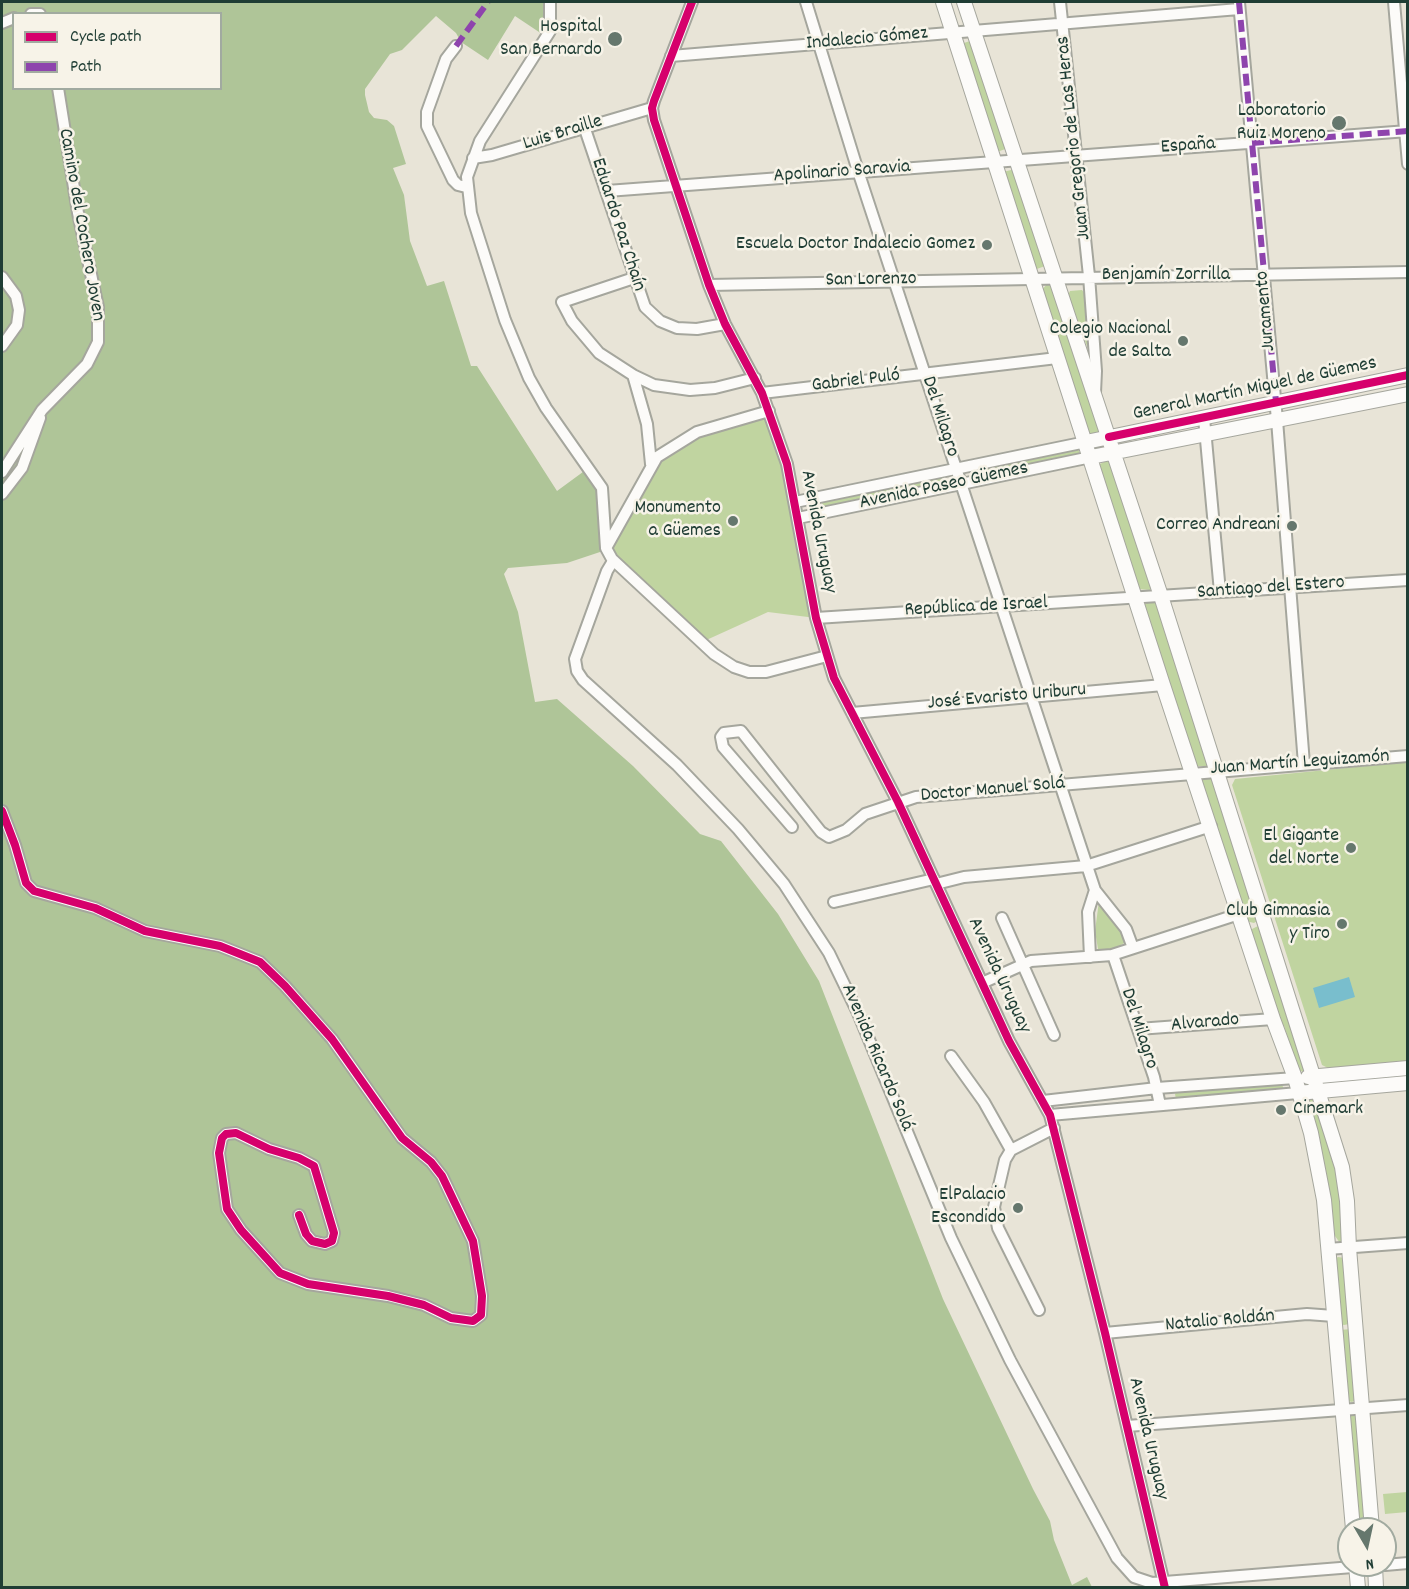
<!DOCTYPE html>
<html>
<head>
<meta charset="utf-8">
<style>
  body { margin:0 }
  #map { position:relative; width:1409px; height:1589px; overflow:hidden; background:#e8e4d7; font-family:Dekko,sans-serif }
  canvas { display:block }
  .frame { position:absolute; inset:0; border:3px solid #1f3d34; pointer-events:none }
  .legend { position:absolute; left:12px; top:12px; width:210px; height:78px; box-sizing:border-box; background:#f7f3e8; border:2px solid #a1aaa0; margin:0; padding:8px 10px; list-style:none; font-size:18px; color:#1f3d34 }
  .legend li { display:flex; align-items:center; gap:12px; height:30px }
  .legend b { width:30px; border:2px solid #a1aaa0 }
  .north { position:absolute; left:1337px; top:1517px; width:60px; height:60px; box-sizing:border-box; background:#f7f3e8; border:2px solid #a1aaa0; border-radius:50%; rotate:171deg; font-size:16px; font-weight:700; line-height:24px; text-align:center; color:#1f3d34 }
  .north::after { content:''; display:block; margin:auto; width:21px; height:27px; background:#65776d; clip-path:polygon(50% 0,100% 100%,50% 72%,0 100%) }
</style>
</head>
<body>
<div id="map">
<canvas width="1409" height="1589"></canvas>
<div class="frame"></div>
<ul class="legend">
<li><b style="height:8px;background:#d6006c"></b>Cycle path</li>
<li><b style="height:8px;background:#8e44ad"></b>Path</li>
</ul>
<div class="north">N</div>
</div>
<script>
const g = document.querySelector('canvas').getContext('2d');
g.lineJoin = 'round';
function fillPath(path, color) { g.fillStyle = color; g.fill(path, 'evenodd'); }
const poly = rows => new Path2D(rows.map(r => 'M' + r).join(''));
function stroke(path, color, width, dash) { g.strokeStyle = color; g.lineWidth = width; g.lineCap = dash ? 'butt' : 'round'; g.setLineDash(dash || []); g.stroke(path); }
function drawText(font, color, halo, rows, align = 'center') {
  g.font = font + ' Dekko,sans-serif'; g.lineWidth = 5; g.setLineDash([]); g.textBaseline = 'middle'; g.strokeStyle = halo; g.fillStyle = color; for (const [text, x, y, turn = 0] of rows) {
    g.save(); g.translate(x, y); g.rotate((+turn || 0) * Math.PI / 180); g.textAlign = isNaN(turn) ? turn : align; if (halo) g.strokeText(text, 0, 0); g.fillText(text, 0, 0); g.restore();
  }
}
fillPath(poly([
  [973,40,1008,148,997,152,961,44],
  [1015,169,1045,266,1034,270,1003,172],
  [1047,284,1051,285,1101,430,1099,433,1089,434,1041,291],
  [1082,290,1086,295,1088,349,1068,295,1070,291],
  [769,411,788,467,816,618,768,612,702,642,610,551,651,464,675,443],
  [1078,448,1080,454,973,474,974,469],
  [1108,460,1112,462,1152,585,1150,590,1138,589,1098,465],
  [942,476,945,480,943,482,824,506,821,502],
  [1151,601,1158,603,1209,763,1207,766,1196,766,1143,605],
  [1407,762,1407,1062,1330,1069,1322,1065,1232,785,1235,779],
  [1206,778,1212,779,1215,784,1257,921,1254,923,1246,921,1201,785,1202,779],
  [1099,901,1124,931,1127,941,1115,949,1098,949,1095,931],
  [1260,925,1307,1072,1299,1071,1284,1026,1278,1023,1250,930],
  [1280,1081,1284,1089,1176,1099,1175,1094,1178,1090],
  [1307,1097,1315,1097,1337,1170,1342,1205,1343,1242,1340,1243,1335,1236],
  [1338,1257,1345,1258,1349,1324,1344,1325,1340,1324,1335,1259],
  [1352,1329,1356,1400,1352,1402,1348,1401,1340,1330],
  [1353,1414,1357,1415,1369,1529,1357,1529,1349,1416],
  [1407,1492,1407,1512,1385,1514,1383,1494]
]), '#c0d4a0');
fillPath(poly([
  [2,2,548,2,545,36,515,16,488,60,461,42,456,33,436,16,402,50,390,54,365,89,365,95,369,112,374,118,387,120,394,126,406,164,393,168,404,195,410,241,427,286,444,281,471,366,477,366,557,491,587,469,599,489,600,552,567,563,508,568,504,574,518,612,535,702,557,699,633,766,700,834,721,841,778,914,819,981,943,1299,1033,1489,1050,1521,1054,1540,1072,1585,1087,1577,1092,1587,2,1588],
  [14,14,220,14,220,88,14,88]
]), '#afc598');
fillPath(poly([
  [1349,977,1355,997,1319,1008,1313,988]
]), '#79becd');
const minor = poly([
  [550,2,550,31,480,141,467,177,471,213,505,320,529,378,546,408,602,488,606,548,612,559,714,654,734,667,749,672,766,672,827,656],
  [692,2,654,101,652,108,654,120,709,285,725,324,762,393,787,464,816,618,834,678,898,802,1009,1041,1050,1115,1105,1333,1165,1588],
  [806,2,858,171,1095,890,1126,929,1133,948],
  [1060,2,1089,276,1096,371,1095,393],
  [1239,2,1277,420,1304,764],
  [1394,2,1408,164],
  [31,14,40,14],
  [2,23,14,18],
  [456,46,446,59,427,112,427,126,453,180,458,185,466,187],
  [671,56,1239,9],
  [585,129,645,307,660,321,677,328,697,329,725,324],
  [473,158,492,155,652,108],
  [607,191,1408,131],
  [2,277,16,296,19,310,17,325,2,346],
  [634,278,562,302,572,321,599,353,633,375,647,424,651,464],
  [709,285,1408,272],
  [633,375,654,385,690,390,715,388,755,378],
  [762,393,1057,358],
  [1204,418,1220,592],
  [2,472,42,410,87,364,98,342,98,307,78,213,58,88],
  [2,494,22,468,40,418],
  [795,502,1086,442],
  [798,518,1091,457],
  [606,548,657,457,697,432,769,411],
  [613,561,607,571,575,659,577,671,583,680,677,765,738,829,784,884,829,953,858,1013,951,1238,1010,1360,1117,1558,1134,1577,1152,1583,1378,1565],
  [816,618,1408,580],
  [852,713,1163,685],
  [2,811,15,845,26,883,34,891,95,908,145,931,220,946,260,962,285,986,332,1039,402,1138,431,1162,442,1176,473,1241,482,1296,481,1315,473,1321,451,1318,424,1305,388,1296,308,1284,280,1273,241,1230,227,1209,219,1153,222,1138,226,1134,236,1133,269,1149,299,1158,314,1166,334,1233,332,1241,325,1244,312,1241,306,1234,299,1215],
  [792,827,723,747,721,737,724,733,741,731,821,832,829,837,846,830,865,814,916,797,1408,756],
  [936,884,964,877,1086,866,1211,826],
  [834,902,934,879],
  [1002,918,1054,1035],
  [1113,955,1154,1077,1160,1105],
  [1090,957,1088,912,1095,890],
  [982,983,1031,961,1112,955,1239,914],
  [1138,1029,1273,1019],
  [951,1056,984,1102,1011,1150],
  [1043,1101,1157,1088,1295,1078],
  [1050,1115,1298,1093],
  [1328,1249,1408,1243],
  [1039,1310,998,1228,994,1207,1005,1160,1011,1150,1054,1128],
  [1105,1333,1307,1314,1334,1316],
  [1127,1426,1408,1405],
  [1385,1565,1408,1563]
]);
const major = poly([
  [943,2,1163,685,1273,1019,1295,1078,1311,1133,1324,1200,1353,1529],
  [964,2,1161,596,1342,1167,1347,1201,1349,1248,1372,1529],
  [1086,442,1408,375],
  [1091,457,1408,394],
  [1308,1077,1408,1068],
  [1298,1093,1408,1083],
  [1356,1565,1358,1588],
  [1375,1565,1376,1588]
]);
stroke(minor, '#a5a69d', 14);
stroke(major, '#a5a69d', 16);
stroke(minor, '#fcfbf9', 10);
stroke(major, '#fcfbf9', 14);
stroke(poly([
  [1239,2,1276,402],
  [456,46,488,2],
  [1252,143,1408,131]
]), '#8e44ad', 6, [12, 6]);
stroke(poly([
  [692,2,654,101,652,108,654,120,709,285,725,324,762,393,787,464,816,618,834,678,898,802,1009,1041,1050,1115,1105,1333,1165,1588],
  [1109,437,1408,375],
  [2,811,15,845,26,883,34,891,95,908,145,931,220,946,260,962,285,986,332,1039,402,1138,431,1162,442,1176,473,1241,482,1296,481,1315,473,1321,451,1318,424,1305,388,1296,308,1284,280,1273,241,1230,227,1209,219,1153,222,1138,226,1134,236,1133,269,1149,299,1158,314,1166,334,1233,332,1241,325,1244,312,1241,306,1234,299,1215]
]), '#d6006c', 8);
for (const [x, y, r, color] of [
  [615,39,8,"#65776d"],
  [1339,123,8,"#65776d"],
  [987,245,6,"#65776d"],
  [1183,341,6,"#65776d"],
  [733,521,6,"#65776d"],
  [1292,526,6,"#65776d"],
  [1351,848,6,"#65776d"],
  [1342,924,6,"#65776d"],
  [1281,1110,6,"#65776d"],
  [1018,1208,6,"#65776d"]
]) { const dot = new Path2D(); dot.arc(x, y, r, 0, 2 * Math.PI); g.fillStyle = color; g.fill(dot); stroke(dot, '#f7f3e8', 2); }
drawText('20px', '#1f3d34', '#f7f3e8', [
  ["Hospital",602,28],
  ["San Bernardo",602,51],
  ["Laboratorio",1326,112],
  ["Ruiz Moreno",1326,135],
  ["Escuela Doctor Indalecio Gomez",975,245],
  ["Colegio Nacional",1171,330],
  ["de Salta",1171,353],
  ["Monumento",721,509],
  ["a Güemes",721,532],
  ["Correo Andreani",1280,526],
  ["El Gigante",1339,837],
  ["del Norte",1339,860],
  ["Club Gimnasia",1330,912],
  ["y Tiro",1330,935],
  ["Cinemark",1293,1110,"left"],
  ["ElPalacio",1006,1196],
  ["Escondido",1006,1219]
], 'right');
drawText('20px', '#1f3d34', '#f7f3e8', [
  ["Indalecio Gómez",867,40,-5],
  ["Luis Braille",563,134,-17],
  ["Juan Gregorio de Las Heras",1075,138,-96],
  ["España",1188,147,-4],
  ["Apolinario Saravia",842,173,-4],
  ["Camino del Cochero Joven",80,225,80],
  ["Eduardo Paz Chaín",617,225,72],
  ["Benjamín Zorrilla",1166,276],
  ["San Lorenzo",871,281,-1],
  ["Juramento",1267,311,-95],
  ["Gabriel Puló",856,382,-7],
  ["General Martín Miguel de Güemes",1255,390,-12],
  ["Del Milagro",939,417,72],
  ["Avenida Paseo Güemes",944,487,-12],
  ["Avenida Uruguay",817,532,79],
  ["Santiago del Estero",1271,589,-4],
  ["República de Israel",976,608,-3],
  ["José Evaristo Uriburu",1007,698,-5],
  ["Juan Martín Leguizamón",1300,764,-4],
  ["Doctor Manuel Solá",993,791,-5],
  ["Avenida Uruguay",998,976,65],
  ["Alvarado",1205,1024,-5],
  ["Del Milagro",1138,1029,72],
  ["Avenida Ricardo Solá",876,1058,67],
  ["Natalio Roldán",1220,1322,-5],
  ["Avenida Uruguay",1147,1439,77]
]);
</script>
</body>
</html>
